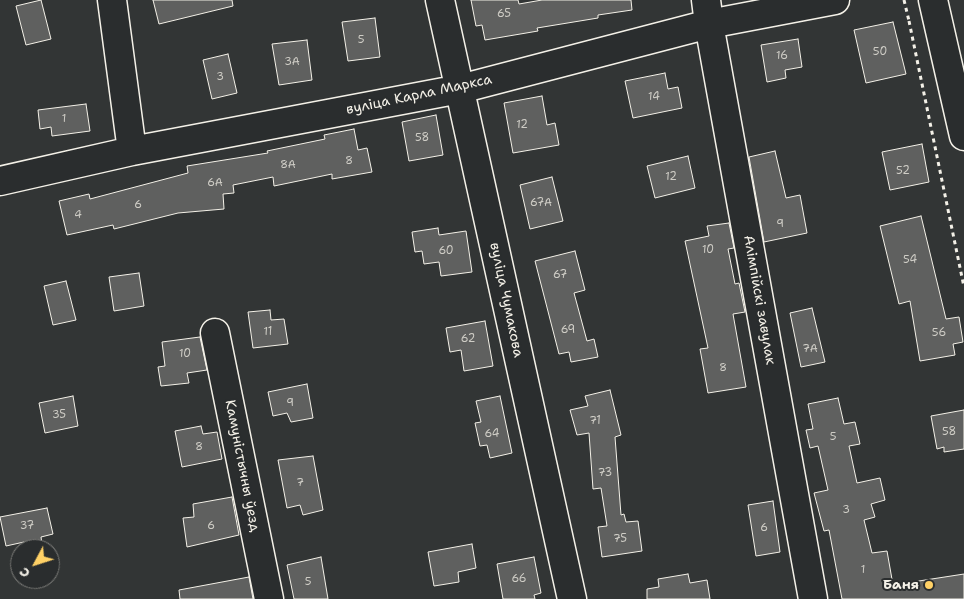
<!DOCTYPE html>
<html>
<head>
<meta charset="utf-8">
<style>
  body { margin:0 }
  #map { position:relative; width:964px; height:599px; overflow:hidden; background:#323535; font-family:"Shantell Sans",sans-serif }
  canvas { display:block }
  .north { position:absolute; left:10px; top:539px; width:50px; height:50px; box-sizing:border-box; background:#2a2d2e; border:1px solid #7b7b78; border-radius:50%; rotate:230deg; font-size:14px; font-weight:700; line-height:20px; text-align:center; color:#f4f1e8 }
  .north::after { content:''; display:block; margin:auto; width:18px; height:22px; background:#ffd166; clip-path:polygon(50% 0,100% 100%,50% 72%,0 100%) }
</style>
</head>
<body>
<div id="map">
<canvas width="964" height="599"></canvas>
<div class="north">С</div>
</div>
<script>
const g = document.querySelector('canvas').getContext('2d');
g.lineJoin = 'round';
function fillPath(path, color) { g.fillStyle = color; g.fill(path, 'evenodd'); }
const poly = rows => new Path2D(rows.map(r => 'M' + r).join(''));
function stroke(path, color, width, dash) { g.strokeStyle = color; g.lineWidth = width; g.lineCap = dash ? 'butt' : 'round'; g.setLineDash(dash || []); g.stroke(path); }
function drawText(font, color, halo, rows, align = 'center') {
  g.font = font + ' "Shantell Sans",sans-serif'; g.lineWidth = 4; g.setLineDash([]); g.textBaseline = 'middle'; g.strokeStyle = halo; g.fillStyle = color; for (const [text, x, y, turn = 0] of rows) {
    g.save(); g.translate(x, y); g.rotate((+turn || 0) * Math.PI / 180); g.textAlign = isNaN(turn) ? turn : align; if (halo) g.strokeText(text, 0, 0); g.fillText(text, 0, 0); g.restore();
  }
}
const building = poly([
  [41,0,51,39,26,45,16,6,41,0],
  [153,0,232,0,233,6,159,24,153,0],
  [471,0,518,0,519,4,542,0,631,0,632,10,598,15,598,18,537,28,538,31,485,40,482,25,476,26,471,0],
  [375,18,380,57,348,61,342,22,375,18],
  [893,22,906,74,866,83,854,30,893,22],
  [798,39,802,67,785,70,786,78,767,82,761,45,798,39],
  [307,40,312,80,279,85,272,44,307,40],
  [228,54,237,93,212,99,203,60,228,54],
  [665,73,668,89,678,87,682,108,633,118,625,81,665,73],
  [542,96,547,125,555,123,559,145,513,153,504,103,542,96],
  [86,104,90,131,52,136,51,127,40,129,38,110,86,104],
  [436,115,443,155,409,161,402,122,436,115],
  [354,129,358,150,367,148,372,172,332,179,332,174,274,186,273,177,233,185,234,193,223,194,224,209,178,213,114,229,113,225,67,235,59,201,89,194,90,199,188,173,187,166,268,153,267,151,325,139,324,135,354,129],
  [922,144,929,182,890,190,882,152,922,144],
  [775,151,786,198,800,195,807,233,764,242,749,157,775,151],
  [688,156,695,188,655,198,647,166,688,156],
  [552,177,563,221,530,229,520,185,552,177],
  [921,216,946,319,959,317,963,342,953,344,955,355,920,361,910,301,899,304,880,226,921,216],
  [729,223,734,248,728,249,735,284,739,283,745,312,733,314,746,387,708,393,700,349,708,348,685,241,709,236,707,226,729,223],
  [438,228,439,235,466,231,472,272,441,276,439,262,424,264,422,251,415,252,412,232,438,228],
  [575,251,585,290,574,293,587,341,594,339,598,357,571,362,569,352,559,354,535,261,575,251],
  [139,273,144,306,114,311,109,277,139,273],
  [66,281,76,320,53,325,44,286,66,281],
  [812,308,825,362,801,367,790,313,812,308],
  [270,310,271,320,284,319,288,344,253,348,248,312,270,310],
  [485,321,493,366,464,371,461,350,450,352,446,328,485,321],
  [200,337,207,370,187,373,189,383,161,386,158,367,165,366,162,342,200,337],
  [307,384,313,418,291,422,287,413,273,416,268,392,307,384],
  [610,390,621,435,615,437,621,515,624,514,626,522,638,521,642,551,602,557,598,527,607,526,601,488,593,489,589,433,577,435,570,410,588,406,585,396,610,390],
  [73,396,78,426,45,433,39,403,73,396],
  [500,396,512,453,490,458,487,445,480,446,475,423,481,422,476,401,500,396],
  [838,398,844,424,855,422,860,444,849,446,857,483,880,478,885,500,871,504,875,517,864,520,872,553,887,551,893,585,964,574,964,599,842,599,829,530,824,531,814,493,828,490,818,446,810,448,806,430,813,429,808,404,838,398],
  [964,410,964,449,944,452,944,447,937,449,931,416,964,410],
  [201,426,203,434,217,432,222,459,182,467,175,431,201,426],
  [313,456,323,510,303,515,300,505,287,508,278,460,313,456],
  [232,497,239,535,187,547,183,518,194,517,193,504,232,497],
  [773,501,780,552,756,556,748,505,773,501],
  [47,508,53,534,41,537,42,544,25,548,24,542,6,546,0,517,47,508],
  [472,544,476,568,458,572,459,582,434,586,428,552,472,544],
  [321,557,328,599,294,599,287,565,321,557],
  [534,557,541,593,534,595,535,599,503,599,497,564,534,557],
  [688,574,690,583,707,580,710,599,647,599,647,589,659,587,658,579,688,574],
  [249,577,253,599,180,599,179,590,249,577]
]);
fillPath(building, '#5f605f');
stroke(building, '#f4f1e8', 1);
const minor = poly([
  [112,0,132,151],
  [440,0,572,599],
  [706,0,709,24,813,599],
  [933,0,964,136],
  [0,181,132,151,460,89,709,24,835,0],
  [215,333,269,599]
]);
stroke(minor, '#f4f1e8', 31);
stroke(poly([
  [904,0,909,21,911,20],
  [909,21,964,287]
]), '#f4f1e8', 3, [4, 4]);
stroke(minor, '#2a2d2e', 28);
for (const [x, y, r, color] of [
  [929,585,5,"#ffd166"]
]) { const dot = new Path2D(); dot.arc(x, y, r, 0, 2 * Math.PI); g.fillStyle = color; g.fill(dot); stroke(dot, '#2a2d2e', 2); }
drawText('11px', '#cfcdc6', null, [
  ["65",504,14],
  ["5",361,40],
  ["50",880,52],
  ["16",782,56],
  ["3А",292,62],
  ["3",220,77],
  ["14",654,97],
  ["1",64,119],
  ["12",522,125],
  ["58",422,138],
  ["8",349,161],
  ["8А",288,165],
  ["52",903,171],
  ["12",671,177],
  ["6А",215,183],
  ["67А",541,203],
  ["6",138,205],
  ["4",78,215],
  ["9",780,224],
  ["10",708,250],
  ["60",446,251],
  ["54",910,260],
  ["67",560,275],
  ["69",568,330],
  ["11",268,332],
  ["56",939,333],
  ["62",468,339],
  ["7А",810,349],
  ["10",185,354],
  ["8",723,368],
  ["9",290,403],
  ["35",59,415],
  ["71",595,421],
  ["58",949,432],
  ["64",492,434],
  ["5",833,437],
  ["8",199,447],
  ["73",605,473],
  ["7",300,483],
  ["3",846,510],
  ["37",27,526],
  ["6",211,526],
  ["6",764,528],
  ["75",620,539],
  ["1",863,570],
  ["66",519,579],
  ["5",308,582]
]);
drawText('14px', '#f4f1e8', '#2a2d2e', [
  ["вуліца Карла Маркса",419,95,-12],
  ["вуліца Чумакова",506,300,78],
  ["Алімпійскі завулак",759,300,80],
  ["Камуністычны ўезд",242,466,79]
]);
drawText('bold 14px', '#f4f1e8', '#2a2d2e', [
  ["Баня",919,585]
], 'right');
</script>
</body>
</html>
